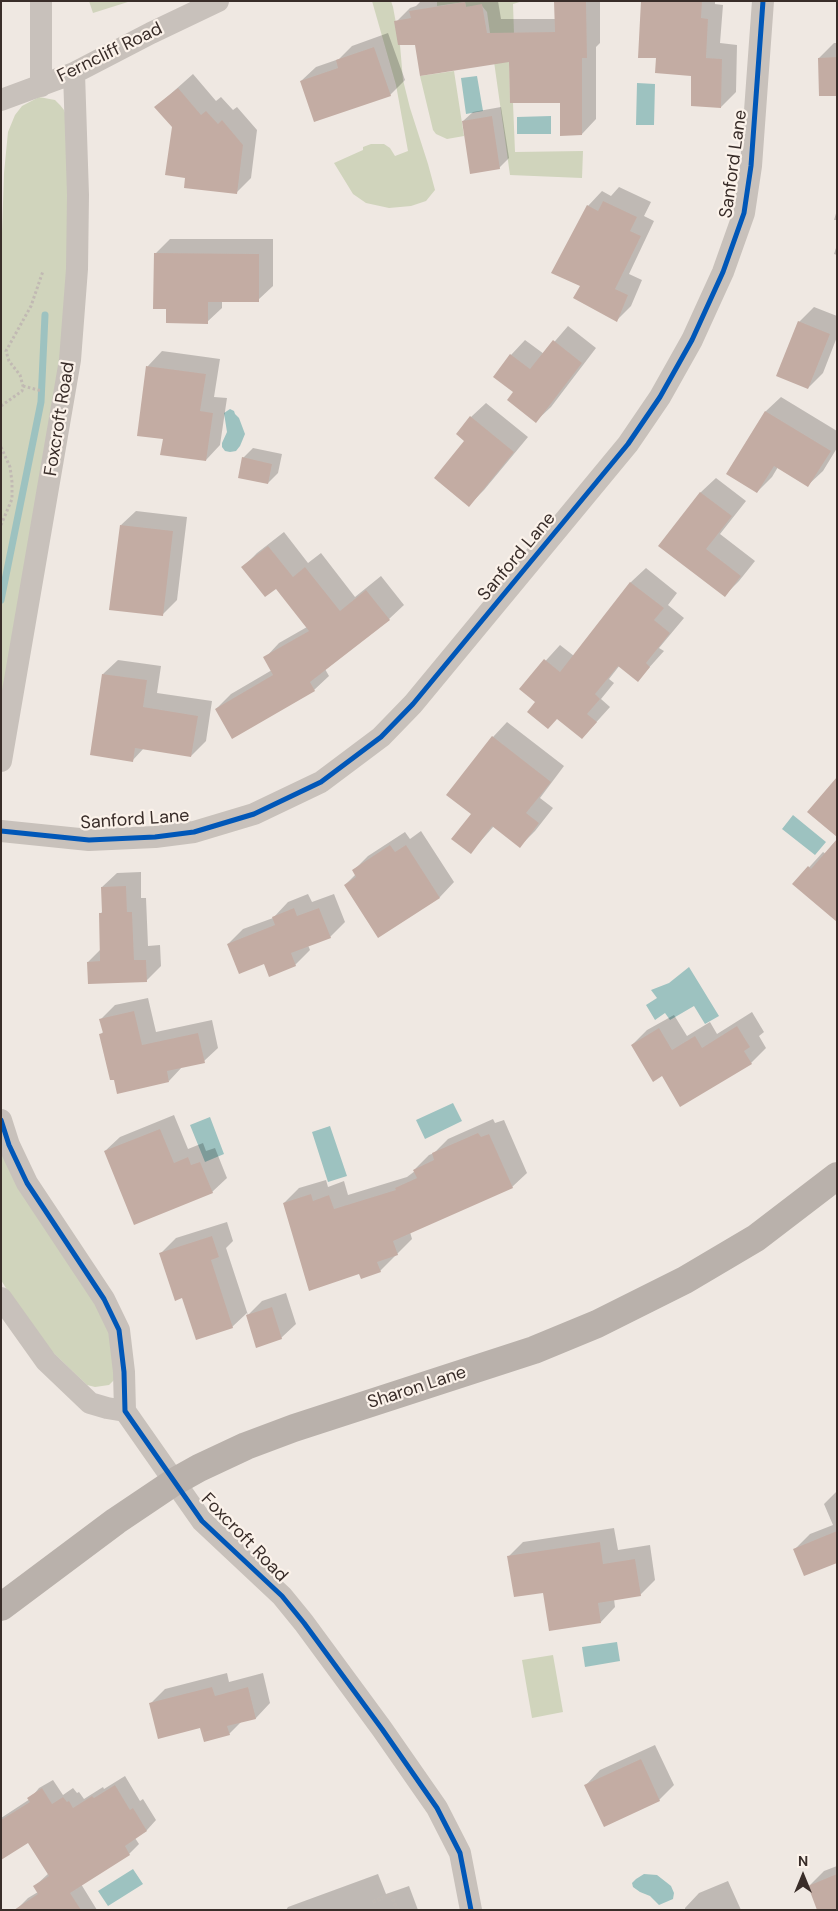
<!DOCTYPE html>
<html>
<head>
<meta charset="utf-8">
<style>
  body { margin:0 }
  #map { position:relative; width:838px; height:1911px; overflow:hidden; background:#efe8e2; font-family:"DM Sans",sans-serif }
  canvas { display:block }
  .frame { position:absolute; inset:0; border:2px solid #392d29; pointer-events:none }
  .north { position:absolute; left:778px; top:1851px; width:50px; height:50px; -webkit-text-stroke:4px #fbf2ea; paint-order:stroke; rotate:0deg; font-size:14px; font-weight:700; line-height:20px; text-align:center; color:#392d29 }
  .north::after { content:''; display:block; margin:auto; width:18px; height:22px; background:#392d29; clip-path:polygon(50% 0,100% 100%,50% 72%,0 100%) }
</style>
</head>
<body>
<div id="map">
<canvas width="838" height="1911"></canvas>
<div class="frame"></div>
<div class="north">N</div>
</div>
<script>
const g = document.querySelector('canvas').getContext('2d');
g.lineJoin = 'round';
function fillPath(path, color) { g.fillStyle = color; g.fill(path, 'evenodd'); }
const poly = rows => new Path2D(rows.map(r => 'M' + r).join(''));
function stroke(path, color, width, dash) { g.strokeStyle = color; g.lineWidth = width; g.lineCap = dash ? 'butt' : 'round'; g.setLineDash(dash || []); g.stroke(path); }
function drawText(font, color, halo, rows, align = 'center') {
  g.font = font + ' "DM Sans",sans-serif'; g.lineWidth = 4.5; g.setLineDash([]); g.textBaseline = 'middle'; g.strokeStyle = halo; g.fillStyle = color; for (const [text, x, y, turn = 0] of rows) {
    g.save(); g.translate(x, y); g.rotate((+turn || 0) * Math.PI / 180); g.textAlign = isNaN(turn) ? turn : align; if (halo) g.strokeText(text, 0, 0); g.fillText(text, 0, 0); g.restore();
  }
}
fillPath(poly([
  [89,1,131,1,93,13],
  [372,1,391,1,393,7,400,45,403,80,410,108,428,164,435,190,426,201,411,206,389,208,366,203,353,194,334,163,363,150,363,147,371,144,384,144,390,148,395,156,408,151,396,85],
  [437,1,523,1,513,4,514,33,509,33,510,102,513,103,515,152,583,151,582,178,510,175,487,12,482,6,466,7,465,2,437,6],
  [454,71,464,136,447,139,436,134,433,130,420,76],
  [39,97,55,100,60,105,64,110,68,121,67,315,1,717,1,262,4,173,8,132,15,115,22,106],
  [1,1145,108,1325,115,1379,109,1385,95,1387,87,1385,45,1345,24,1318,1,1280],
  [553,1655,563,1712,532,1718,522,1660]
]), '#d0d4bc');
fillPath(poly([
  [477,76,483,111,466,114,461,78],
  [637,83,655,84,654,125,636,125],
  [551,116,551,134,517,134,517,117],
  [230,409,234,411,235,414,239,418,245,434,240,446,236,451,230,452,225,451,222,447,222,443,227,432,224,413],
  [793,815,826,842,815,855,782,829],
  [689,967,719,1016,705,1024,694,1006,670,1020,665,1013,655,1020,646,1005,657,998,651,990,669,983],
  [453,1103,462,1121,425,1139,416,1120],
  [210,1117,224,1154,205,1162,190,1125],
  [330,1126,347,1176,328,1182,312,1132],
  [617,1642,620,1661,585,1667,582,1647],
  [133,1869,143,1884,108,1906,98,1891],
  [644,1874,657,1875,666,1882,671,1886,674,1893,673,1899,659,1905,650,1896,640,1892,633,1887,632,1883,636,1879]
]), '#9dc2c0');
fillPath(poly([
  [421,1,498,1,501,19,556,19,556,1,600,1,600,43,596,47,596,119,582,134,561,101,511,60,416,44,396,22,410,8,416,6],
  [642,1,715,1,715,4,723,5,720,43,737,45,736,92,721,107,693,74,657,56],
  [388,33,405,80,390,95,301,81,316,67,339,59,352,46],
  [834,43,837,43,837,94,819,58],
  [193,74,216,101,221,97,233,110,237,107,257,130,251,178,236,193,186,176,173,127,156,107],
  [501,107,509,158,499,168,463,121,473,112],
  [619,187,651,202,644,216,654,221,629,274,642,280,631,306,617,320,582,285,588,206,602,191,611,196],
  [837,210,837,220,834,220],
  [170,239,273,239,273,286,258,300,222,300,222,308,207,322,167,307,155,254],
  [837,245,837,255,834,254],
  [814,307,837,316,837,337,823,373,808,388,799,322],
  [568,326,596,348,551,407,536,421,514,392,511,355,525,340,544,354],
  [162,351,220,359,214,397,227,398,220,445,206,460,164,438,138,435,148,366],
  [781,397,837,431,837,448,823,471,808,485,778,467,772,477,757,492,728,474,766,411],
  [486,403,528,437,484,490,469,505,466,441,471,417],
  [253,448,282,454,278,473,268,483,243,458],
  [716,478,746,501,720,534,755,561,739,581,725,595,660,546,701,492],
  [136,511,187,517,177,600,162,615,121,525],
  [284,532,308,563,321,553,355,597,381,576,404,605,389,619,325,669,329,676,314,690,216,709,231,694,272,670,265,658,279,643,307,627,276,587,243,567,257,553],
  [646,568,677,593,668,605,684,618,659,648,664,651,638,680,620,665,609,679,614,683,601,699,610,707,582,738,520,689,560,645,574,656,631,582],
  [118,660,161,666,157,693,212,701,206,741,191,756,144,748,132,761,103,674],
  [507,722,564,766,540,798,553,808,535,831,520,846,494,826,471,852,472,814,448,795,493,737],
  [421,831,454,882,440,897,378,936,345,885,356,874,354,870,368,856,405,832,410,839],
  [823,852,826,854,837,921,794,884],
  [141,872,141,898,146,898,148,946,160,945,161,966,146,981,88,962,101,949,100,914,103,911,102,887,117,873],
  [308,894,312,902,334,894,345,922,330,937,308,945,310,950,295,965,264,963,228,944,243,929,273,918,288,902],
  [148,998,156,1032,212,1020,218,1048,204,1061,183,1066,169,1081,101,1034,104,1031,101,1019,115,1005],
  [752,1012,764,1032,759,1036,766,1048,751,1063,662,1075,632,1045,647,1030,674,1015,687,1036,710,1022,717,1034],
  [174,1115,188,1149,203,1143,206,1151,215,1148,227,1178,212,1192,105,1151,120,1137],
  [493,1119,495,1123,504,1120,527,1173,512,1187,410,1232,412,1239,380,1271,360,1273,284,1203,299,1188,326,1180,328,1187,344,1181,348,1195,407,1177,415,1171,414,1170,429,1155,434,1153,448,1139],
  [227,1222,233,1241,226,1248,248,1315,262,1301,286,1293,296,1324,281,1338,257,1346,247,1313,232,1327,183,1297,161,1253,176,1238],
  [837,1491,837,1562,795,1549,810,1534,833,1525,824,1504],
  [614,1528,618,1550,650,1545,655,1580,640,1595,614,1599,615,1607,601,1622,544,1591,509,1556,523,1542],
  [227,1673,229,1682,263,1673,270,1703,256,1718,242,1721,229,1734,201,1727,150,1704,165,1689],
  [655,1745,674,1785,659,1800,604,1825,586,1785,600,1770],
  [125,1776,140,1801,143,1799,156,1820,147,1830,135,1838,139,1844,129,1854,81,1884,97,1910,20,1910,18,1908,28,1898,38,1892,35,1886,49,1873,28,1841,1,1858,1,1818,30,1799,39,1788,53,1780,63,1795,73,1788,77,1793,79,1792,84,1799,103,1787,104,1789],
  [837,1866,837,1910,816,1910,818,1908,809,1886,824,1871],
  [378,1874,386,1894,409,1886,418,1910,286,1910,288,1907],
  [728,1881,741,1910,685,1910,685,1908,699,1893]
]), '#0003');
stroke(poly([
  [1,600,41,402,45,315]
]), '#9dc2c0', 7);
fillPath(poly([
  [554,1,586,1,587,58,582,58,582,135,560,136,560,103,510,103,509,62,420,76,415,45,398,45,394,21,411,18,409,11,465,2,466,7,482,4,487,33,555,32],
  [641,1,702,1,701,18,708,19,706,58,722,59,721,108,691,106,691,76,655,73,656,58,638,58],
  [374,47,391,96,314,122,300,81,338,68,336,60],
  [837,57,837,96,819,96,818,58],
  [178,88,201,115,206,111,218,124,222,120,243,145,237,194,184,188,185,178,165,175,172,127,154,107],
  [492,116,500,169,470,174,462,121],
  [603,201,637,217,630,231,641,236,615,289,628,295,617,322,573,298,580,286,551,273,587,205,598,211],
  [154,253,259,254,259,302,208,302,208,324,166,323,166,309,153,309],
  [798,321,830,334,808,389,776,376],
  [553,340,582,363,536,423,507,400,513,392,493,377,510,354,530,369],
  [146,366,206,374,200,411,213,413,206,461,160,455,163,439,137,436],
  [765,411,831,451,808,487,774,466,757,493,726,474],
  [470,416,514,452,469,507,434,478,464,441,456,434],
  [242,457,272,464,268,484,238,478],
  [700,492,732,516,706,549,741,576,725,597,658,546],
  [120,525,173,531,163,616,109,610],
  [268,546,293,577,305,567,340,611,366,590,390,620,310,682,315,691,232,739,215,709,273,675,263,657,309,631,276,589,265,597,241,567],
  [630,582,664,608,654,620,670,633,646,663,650,667,638,682,618,666,595,694,600,699,587,714,597,722,582,739,557,719,548,729,527,712,535,702,519,689,544,659,560,672],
  [102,674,147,680,143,707,198,716,191,757,135,748,133,762,90,755],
  [492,736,551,782,526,813,539,823,520,848,492,826,471,854,451,839,471,814,446,795],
  [837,777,837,837,807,812],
  [837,839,837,922,792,884,808,866,811,869],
  [390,845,395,852,406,845,440,898,378,938,344,885,356,877,352,870],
  [126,886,127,912,132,912,134,960,146,960,147,982,88,984,87,962,100,961,99,913,102,913,101,887],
  [294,908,297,916,319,908,331,938,291,953,296,966,269,977,264,964,239,974,227,944,275,925,272,917],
  [134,1011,142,1045,198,1033,205,1063,167,1071,169,1082,117,1094,114,1080,110,1080,99,1034,103,1033,99,1019],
  [737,1026,750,1047,744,1051,752,1064,680,1107,662,1076,653,1082,631,1045,659,1028,672,1050,695,1036,702,1048],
  [160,1129,174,1163,188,1157,191,1165,200,1162,213,1193,134,1225,104,1151],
  [478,1133,481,1137,489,1134,513,1188,393,1241,398,1255,377,1262,381,1272,361,1279,359,1274,309,1291,283,1203,311,1194,313,1201,329,1195,334,1209,396,1190,395,1188,417,1178,413,1170,434,1160,432,1153],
  [212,1236,219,1257,211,1260,233,1328,196,1340,182,1298,175,1301,159,1253],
  [272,1307,282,1339,256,1348,246,1315],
  [837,1531,837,1563,804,1576,793,1549],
  [600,1542,603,1564,635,1559,641,1596,598,1603,601,1623,549,1631,543,1593,514,1597,507,1556],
  [212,1687,215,1696,248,1687,256,1719,227,1726,230,1735,204,1742,200,1728,158,1739,149,1703],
  [641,1759,660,1801,604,1827,584,1785],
  [115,1785,130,1810,133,1808,147,1831,125,1846,130,1855,70,1893,81,1910,14,1910,38,1894,33,1886,49,1876,28,1843,1,1860,1,1820,30,1802,27,1798,42,1788,52,1804,63,1797,67,1802,69,1801,73,1808,92,1796,94,1798],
  [837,1874,837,1910,817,1910,808,1886]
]), '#c3aca3');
stroke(poly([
  [432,1,433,7],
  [23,386,42,391],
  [1,406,22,391,23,386,20,375,9,361,6,351,31,306,43,271],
  [1,447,10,467,12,482,12,499,1,525],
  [373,1902,391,1894,397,1910]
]), '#c1b9b3', 3, [2.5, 2.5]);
stroke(poly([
  [41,86,41,1],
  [1,100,74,73,151,33,218,1],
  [1,761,70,360,77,269,78,195,74,73],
  [1,831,89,840,155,837,194,832,254,814,321,782,381,737,413,704,628,444,660,397,692,340,723,272,744,213,751,166,763,1],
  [1,1120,9,1145,27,1183,104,1299,119,1330,124,1372,125,1411,202,1521,282,1596,304,1623,382,1729,437,1808,460,1853,471,1910],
  [1,1298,46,1361,90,1403,107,1408,125,1411]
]), '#c8c1bb', 22);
stroke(poly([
  [1,1607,116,1521,174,1482,199,1468,246,1446,294,1428,534,1350,597,1324,685,1280,756,1238,837,1176]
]), '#b9b1ab', 28);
stroke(poly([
  [1,831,89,840,155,837,194,832,254,814,321,782,381,737,413,704,628,444,660,397,692,340,723,272,744,213,751,166,763,1],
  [1,1120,9,1145,27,1183,104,1299,119,1330,124,1372,125,1411,202,1521,282,1596,304,1623,382,1729,437,1808,460,1853,471,1910]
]), '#0057b8', 5);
drawText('18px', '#392d29', '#fbf2ea', [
  ["Ferncliff Road",110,53,-26],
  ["Sanford Lane",734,164,-82],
  ["Foxcroft Road",60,419,-81],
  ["Sanford Lane",517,557,-50],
  ["Sanford Lane",135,820,-4],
  ["Sharon Lane",417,1388,-18],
  ["Foxcroft Road",244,1538,46]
]);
</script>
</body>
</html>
